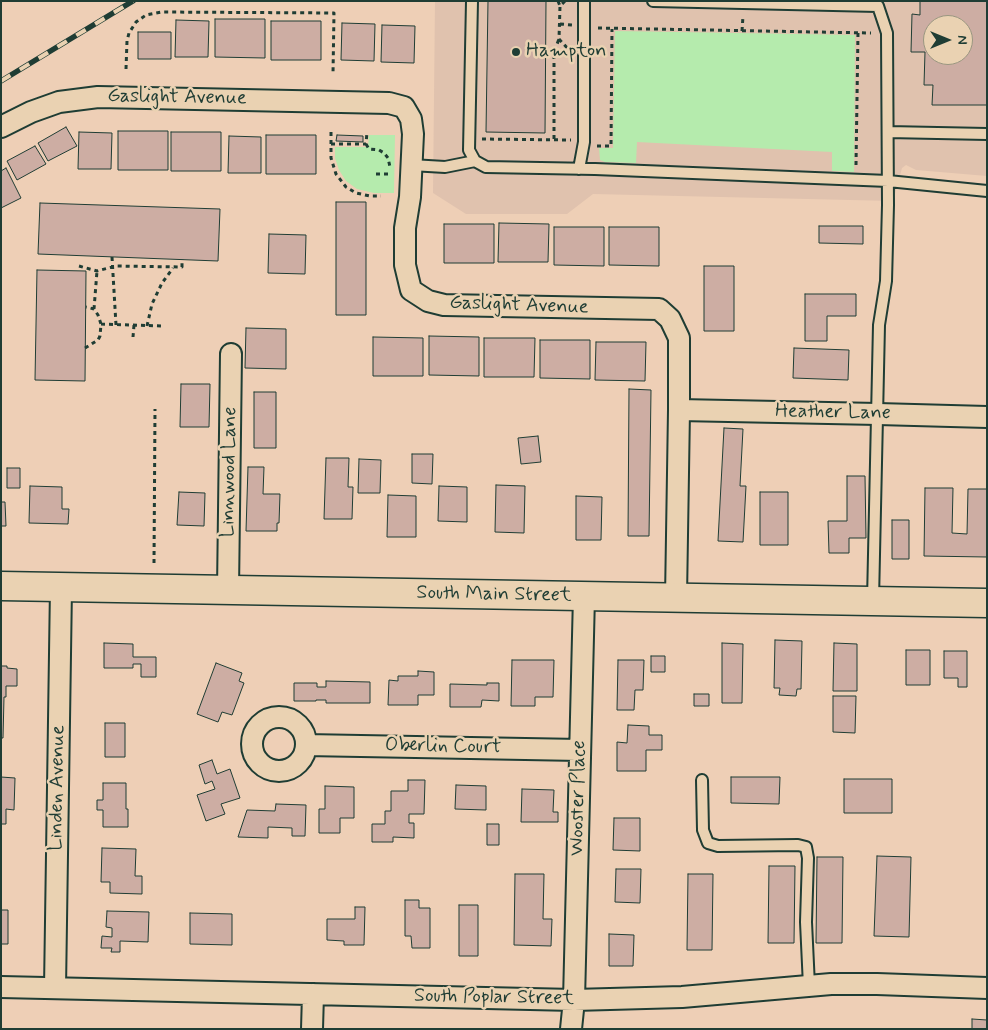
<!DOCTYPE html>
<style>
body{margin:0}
#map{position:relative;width:988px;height:1030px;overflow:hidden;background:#eecfb6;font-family:Mynerve,sans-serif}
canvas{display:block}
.frame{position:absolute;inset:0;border:2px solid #1f3d34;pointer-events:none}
.north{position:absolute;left:923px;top:15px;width:50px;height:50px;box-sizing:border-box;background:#ead2b2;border:1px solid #999680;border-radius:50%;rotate:90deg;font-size:14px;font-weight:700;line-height:20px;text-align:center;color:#1f3d34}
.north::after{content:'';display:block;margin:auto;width:18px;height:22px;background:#1f3d34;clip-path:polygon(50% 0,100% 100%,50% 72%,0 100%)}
</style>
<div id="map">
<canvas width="988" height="1030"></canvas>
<div class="frame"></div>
<div class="north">N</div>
</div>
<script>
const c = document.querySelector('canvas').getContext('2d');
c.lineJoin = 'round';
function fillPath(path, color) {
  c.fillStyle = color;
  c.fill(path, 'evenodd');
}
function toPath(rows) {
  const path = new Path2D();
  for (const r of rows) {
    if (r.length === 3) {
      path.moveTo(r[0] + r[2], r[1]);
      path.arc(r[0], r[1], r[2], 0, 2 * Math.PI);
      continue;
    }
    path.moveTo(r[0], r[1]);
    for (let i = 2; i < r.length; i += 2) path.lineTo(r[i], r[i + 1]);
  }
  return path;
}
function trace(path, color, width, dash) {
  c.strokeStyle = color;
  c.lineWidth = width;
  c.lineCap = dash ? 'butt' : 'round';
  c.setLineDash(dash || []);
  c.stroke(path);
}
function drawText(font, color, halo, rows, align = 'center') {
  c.font = font + ' Mynerve,sans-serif';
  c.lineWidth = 5;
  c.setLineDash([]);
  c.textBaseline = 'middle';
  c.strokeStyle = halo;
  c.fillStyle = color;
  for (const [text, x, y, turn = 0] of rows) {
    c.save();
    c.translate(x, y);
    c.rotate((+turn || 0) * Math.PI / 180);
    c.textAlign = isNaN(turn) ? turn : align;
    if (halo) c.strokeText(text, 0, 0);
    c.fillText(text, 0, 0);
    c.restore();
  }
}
fillPath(toPath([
 [435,1,987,1,987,176,916,170,906,165,902,168,893,201,593,194,567,214,466,214,433,193],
 [933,25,963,25,963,55,933,55]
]), '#e0c2ae');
fillPath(toPath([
 [615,31,855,35,854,172,832,171,832,152,637,142,636,163,605,162,600,160,599,148,613,148],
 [369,135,395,135,394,193,374,193,357,189,346,181,339,170,335,158,335,147,368,147]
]), '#b5ebad');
const building = toPath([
 [488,1,546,1,545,133,486,132,488,1],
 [920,1,987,1,987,105,932,105,933,85,924,85,925,52,911,52,912,14,920,15,920,1],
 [933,25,963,25,963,55,933,55,933,25],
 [215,19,265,19,265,58,215,57,215,19],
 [176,20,209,21,208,57,175,57,176,20],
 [271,21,321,21,321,60,271,60,271,21],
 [342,23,375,24,374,61,341,60,342,23],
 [382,25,415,26,414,63,381,62,382,25],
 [138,32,171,32,171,59,138,59,138,32],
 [66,127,77,146,48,161,38,143,66,127],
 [118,131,168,131,168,170,118,170,118,131],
 [79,132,112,133,111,169,78,169,79,132],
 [171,132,221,132,221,171,171,171,171,132],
 [266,135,316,135,316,174,266,174,266,135],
 [337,135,363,136,363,142,336,141,337,135],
 [229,136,261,137,261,173,228,173,229,136],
 [35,146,46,164,17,180,7,161,35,146],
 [6,168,21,198,1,208,1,171,6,168],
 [336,202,366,202,366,315,336,315,336,202],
 [40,203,220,209,218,261,38,254,40,203],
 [499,223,549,224,548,262,498,262,499,223],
 [444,224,494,224,494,263,444,263,444,224],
 [819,226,863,226,863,244,819,243,819,226],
 [554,227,604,227,604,266,554,265,554,227],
 [609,227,659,227,659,266,609,265,609,227],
 [269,234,306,235,305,274,268,273,269,234],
 [704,266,734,266,734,331,704,331,704,266],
 [37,270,86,271,85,381,35,380,37,270],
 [805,294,856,294,856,316,827,316,827,341,805,341,805,294],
 [246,328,286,329,286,369,245,368,246,328],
 [429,336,479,337,479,376,429,375,429,336],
 [373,337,423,338,423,376,373,376,373,337],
 [484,338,535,338,534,377,484,377,484,338],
 [540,340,590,340,590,379,540,378,540,340],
 [596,342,646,342,645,381,595,380,596,342],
 [794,348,849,350,848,380,793,378,794,348],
 [181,384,210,384,209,427,180,427,181,384],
 [629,389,651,390,649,536,628,536,629,389],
 [254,392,276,392,276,448,254,448,254,392],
 [724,428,743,429,740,486,746,486,743,542,718,541,724,428],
 [538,436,541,462,521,464,518,438,538,436],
 [412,454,433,454,432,484,412,483,412,454],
 [326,458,349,458,348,487,353,487,352,519,324,519,326,458],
 [359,459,381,460,380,493,358,493,359,459],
 [248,467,264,467,263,494,280,494,279,523,277,523,277,531,246,531,248,467],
 [7,468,20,468,20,488,7,488,7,468],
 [847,476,865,476,866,538,849,538,849,553,829,553,828,521,847,521,847,476],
 [496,485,525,486,524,533,495,532,496,485],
 [30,486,62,487,62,509,69,509,68,524,29,523,30,486],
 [439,486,467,487,467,522,438,521,439,486],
 [925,488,953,488,952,533,967,534,968,489,987,489,987,557,924,556,925,488],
 [179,492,205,493,204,526,177,525,179,492],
 [760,492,788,492,788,545,760,545,760,492],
 [388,495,416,496,416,537,387,537,388,495],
 [576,496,602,497,601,540,576,540,576,496],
 [1,502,5,502,6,526,1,526,1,502],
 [892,520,909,520,909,559,892,559,892,520],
 [775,640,802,641,801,689,797,689,796,696,779,695,780,688,774,688,775,640],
 [104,643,133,644,133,657,156,657,156,677,141,677,141,664,133,664,133,668,104,668,104,643],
 [722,643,743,644,742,703,722,703,722,643],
 [834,643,857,644,857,691,833,691,834,643],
 [906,650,930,650,930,685,906,685,906,650],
 [944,651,967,651,967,687,958,687,958,678,944,678,944,651],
 [651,656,665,656,665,672,651,672,651,656],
 [512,660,554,660,553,697,535,697,535,706,511,706,512,660],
 [618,660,644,660,643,690,635,690,634,710,617,710,618,660],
 [216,663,242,673,239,681,244,683,232,715,222,712,218,722,197,714,216,663],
 [1,666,7,666,7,668,17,669,17,686,6,686,6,697,4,697,3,738,1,738,1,666],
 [418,671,434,672,434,695,418,695,418,705,388,705,389,680,398,681,398,676,418,676,418,671],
 [326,681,370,682,370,703,326,703,326,700,316,700,316,701,294,701,294,683,317,683,317,687,326,687,326,681],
 [487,683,499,683,499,701,482,700,481,707,450,707,450,684,487,685,487,683],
 [694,694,709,694,709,706,694,706,694,694],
 [833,696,856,696,855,733,833,732,833,696],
 [105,723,125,723,125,757,105,757,105,723],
 [628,725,649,726,649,735,662,735,662,750,646,750,646,771,617,771,617,742,627,743,628,725],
 [212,760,217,774,230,769,240,798,221,804,225,814,206,821,197,795,215,789,212,781,205,784,199,765,212,760],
 [1,777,15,778,14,810,6,809,6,824,1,824,1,777],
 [731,777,780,777,779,804,731,803,731,777],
 [844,779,892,779,892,813,844,813,844,779],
 [408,780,425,780,424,814,409,814,409,823,414,823,414,838,393,837,393,842,372,842,372,824,385,824,385,811,391,811,391,791,408,791,408,780],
 [103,783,126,783,126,809,128,809,128,827,103,827,103,810,97,810,97,800,103,800,103,783],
 [456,785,486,786,486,810,455,809,456,785],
 [325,786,354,787,354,818,340,818,340,833,319,833,319,809,325,809,325,786],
 [522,789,554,790,553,812,558,812,558,822,521,822,522,789],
 [276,804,306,805,305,836,292,836,292,828,268,827,268,838,238,837,247,810,275,811,276,804],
 [614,818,640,818,640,851,613,850,614,818],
 [487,824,499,824,499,845,487,845,487,824],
 [102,848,136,849,135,876,142,876,142,894,110,893,110,882,101,882,102,848],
 [877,856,911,857,909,937,874,936,877,856],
 [817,857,843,857,842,943,816,943,817,857],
 [769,866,795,866,794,943,768,943,769,866],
 [616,869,641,869,640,903,615,902,616,869],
 [515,874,544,874,543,919,552,919,551,946,514,945,515,874],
 [688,874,713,874,712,950,687,950,688,874],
 [405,900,419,900,419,908,430,908,430,948,412,948,411,936,405,936,405,900],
 [459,905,478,905,478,956,459,956,459,905],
 [355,907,365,907,364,945,344,945,344,941,327,940,327,919,355,919,355,907],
 [1,910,8,910,8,944,1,944,1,910],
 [107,911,149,912,148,942,120,941,120,952,111,952,112,948,101,948,102,936,112,937,112,928,106,927,107,911],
 [190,913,232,914,232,945,190,944,190,913],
 [609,934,634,935,633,966,609,966,609,934],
 [972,1019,987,1020,987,1029,972,1029,972,1019]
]);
fillPath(building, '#cdada3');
trace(building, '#1f3d34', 1);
const lane = toPath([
 [472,1,469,150,475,161,486,167,595,169,888,181,987,191],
 [653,1,878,6,887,33,888,205,886,281,879,325,873,600],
 [888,132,987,134],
 [411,165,445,167,475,161],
 [579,169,584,142,584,1],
 [702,780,703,830,708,843,718,846,798,845,806,847,808,858,806,922,809,986]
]);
const street = toPath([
 [1,127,31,112,59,102,98,97,389,103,404,107,411,119,413,134,410,197,405,228,405,265,411,290,428,301,444,305,659,309,670,319,679,338,679,410,676,598],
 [679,410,878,414,987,417],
 [228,590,231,354],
 [279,744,27],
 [306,745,580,750],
 [1,987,574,1000,682,997,831,984,877,984,987,988],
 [55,988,61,587],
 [312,1029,313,994],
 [571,1029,574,1000,584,596]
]);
const secondary = toPath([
 [1,586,987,603]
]);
trace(lane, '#1f3d34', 14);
trace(street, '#1f3d34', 24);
trace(secondary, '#1f3d34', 31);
trace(toPath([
 [558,1,560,6],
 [565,1,560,6,559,39,569,50],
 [560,24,572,25],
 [598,28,871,33],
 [742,31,743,16],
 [126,69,127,41,129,33,136,22,146,15,161,12,334,13,333,74],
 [331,132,331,158,336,174,346,187,356,193,370,196,381,196],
 [482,139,571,140],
 [554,139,554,52,559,39],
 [331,144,366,144,367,132],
 [366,144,369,149,379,150,384,153,388,158,390,167],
 [597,146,611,146,612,29],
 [856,165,858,32],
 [376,174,390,174],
 [112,257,116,325],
 [79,266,97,271,116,266,182,267,182,259],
 [94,309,97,271],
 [101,324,162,326],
 [147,326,152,304,162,283,173,268],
 [133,337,134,325],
 [85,348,98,340,100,336,101,324,98,315,94,309,86,307],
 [154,563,155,409]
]), '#1f3d34', 3, [4, 4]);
trace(lane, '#ead2b2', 10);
trace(street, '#ead2b2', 20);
trace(secondary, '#ead2b2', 28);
const rail = toPath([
 [1,81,133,1]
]);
trace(rail, '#1f3d34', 5.5);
trace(rail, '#ead2b2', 4, [11]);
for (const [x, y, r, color] of [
 [516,52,5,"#1f3d34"]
]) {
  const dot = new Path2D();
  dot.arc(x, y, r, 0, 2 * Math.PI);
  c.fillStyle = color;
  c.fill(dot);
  trace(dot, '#ead2b2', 2);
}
drawText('20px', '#1f3d34', '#ead2b2', [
 ["Hampton",526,52]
], 'left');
drawText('20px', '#1f3d34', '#ead2b2', [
 ["Gaslight Avenue",177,98,1],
 ["Gaslight Avenue",519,306,2],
 ["Heather Lane",833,413,1],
 ["Linnwood Lane",230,472,-89],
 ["South Main Street",494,595,1],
 ["Oberlin Court",443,747,1],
 ["Linden Avenue",58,788,-89],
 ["Wooster Place",579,798,-89],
 ["South Poplar Street",494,998,1]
]);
</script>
